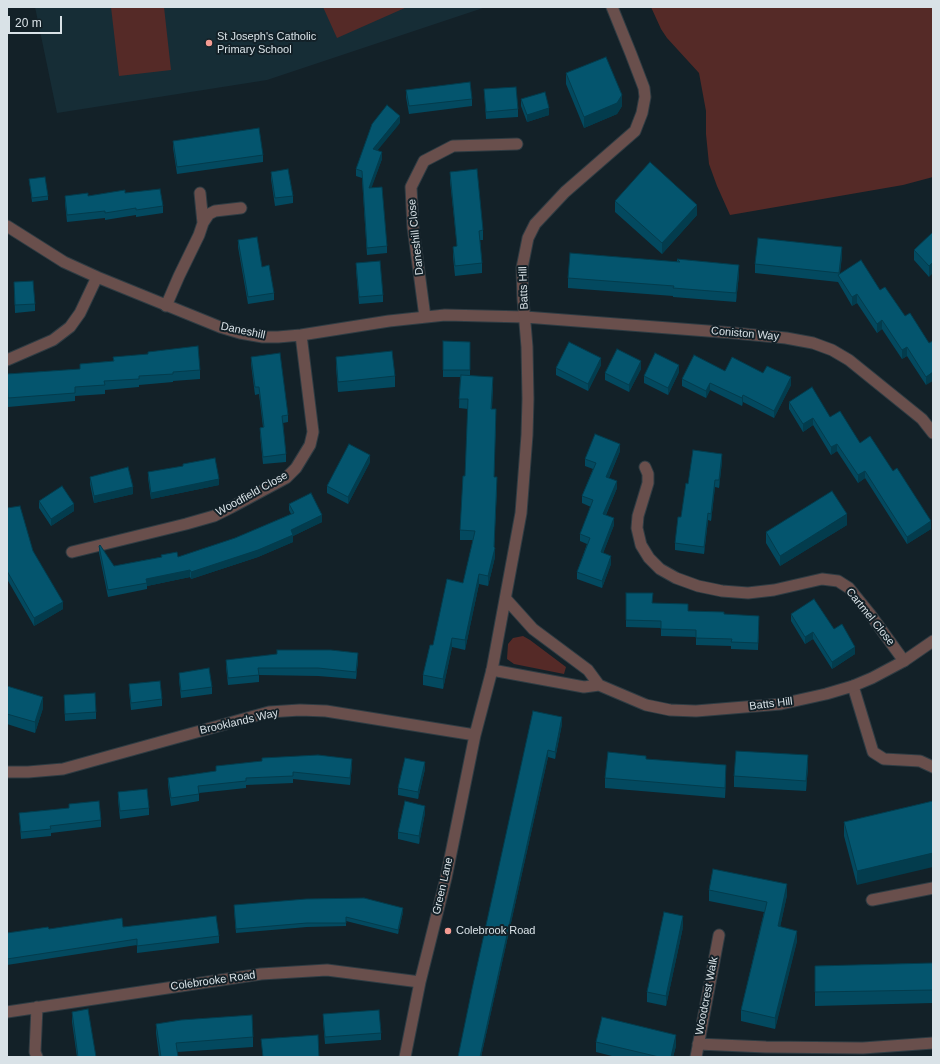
<!DOCTYPE html>
<style>
body{margin:0}
#map{position:relative;width:940px;height:1064px;overflow:hidden;background:#132128;font-family:Arial,sans-serif}
canvas{display:block}
.frame{position:absolute;inset:0;border:8px solid #d9e2e7;pointer-events:none}
.scale{position:absolute;left:8px;top:16px;width:54px;height:18px;box-sizing:border-box;border:2px solid #d9e2e7;border-top:0;padding-left:5px;font-size:12px;line-height:14px;white-space:nowrap;color:#d9e2e7;-webkit-text-stroke:3px #132128;paint-order:stroke}
</style>
<div id="map">
<canvas width="940" height="1064"></canvas>
<div class="frame"></div>
<div class="scale">20 m</div>
</div>
<script>
const c = document.querySelector('canvas').getContext('2d');
c.lineJoin = 'round';
function fillPath(path, color) {
  c.fillStyle = color;
  c.fill(path, 'evenodd');
}
function toPath(rows) {
  const path = new Path2D();
  for (const r of rows) {
    path.moveTo(r[0], r[1]);
    for (let i = 2; i < r.length; i += 2) path.lineTo(r[i], r[i + 1]);
  }
  return path;
}
function trace(path, color, width, dash) {
  c.strokeStyle = color;
  c.lineWidth = width;
  c.lineCap = dash ? 'butt' : 'round';
  c.setLineDash(dash || []);
  c.stroke(path);
}
function drawText(font, color, halo, rows, align = 'center') {
  c.font = font + ' Arial,sans-serif';
  c.lineWidth = 4;
  c.setLineDash([]);
  c.textBaseline = 'middle';
  c.strokeStyle = halo;
  c.fillStyle = color;
  for (const [text, x, y, turn = 0] of rows) {
    c.save();
    c.translate(x, y);
    c.rotate((+turn || 0) * Math.PI / 180);
    c.textAlign = isNaN(turn) ? turn : align;
    if (halo) c.strokeText(text, 0, 0);
    c.fillText(text, 0, 0);
    c.restore();
  }
}
fillPath(toPath([
 [35,7,486,7,267,80,57,113]
]), '#162d36');
fillPath(toPath([
 [111,7,164,7,171,70,119,76],
 [323,7,407,7,337,38],
 [651,7,933,7,933,177,903,185,730,215,717,186,709,164,706,134,706,111,699,73,667,38,661,29],
 [523,636,530,640,566,667,564,674,514,664,507,659,508,644,513,638]
]), '#552a27');
const minor = toPath([
 [203,223,209,214,215,211,241,208],
 [7,226,64,262,97,277,220,327,240,333,263,337,278,337,301,335,389,321,445,315,525,317],
 [166,306,179,276,199,235,203,223,200,193],
 [425,317,413,227,411,187,424,161,453,146,517,144],
 [7,360,53,340,70,327,80,313,97,277],
 [645,467,648,474,648,483,638,516,637,528,641,545,649,558,660,569,676,578,698,586,722,591,748,593,774,590,822,579,838,581,849,588,870,614,904,661],
 [72,552,186,524,214,516,232,507,286,478,296,468,310,445,313,432,301,335],
 [853,686,873,752,884,759,920,761,933,767],
 [7,772,28,772,63,769,240,720,269,712,300,710,326,711,475,735],
 [872,900,933,888],
 [7,1012,261,974,327,970,420,982],
 [698,1044,766,1047,863,1048,933,1043],
 [37,1057,35,1052,37,1007],
 [405,1057,420,982,446,878,475,735,492,670],
 [696,1057,719,935]
]);
const tertiary = toPath([
 [525,317,734,333,786,338,813,343,832,350,849,360,922,419,933,433],
 [506,599,533,629,588,670,599,685,646,705,670,710,696,711,781,704,826,694,853,686,872,678,904,661,933,641],
 [599,685,584,687,492,670,521,513,527,435,528,399,527,347,523,299,522,268,528,238,535,224,565,192,635,131,642,113,645,97,644,88,631,54,612,7]
]);
trace(minor, '#2f3c43', 13);
trace(tertiary, '#2f3c43', 13);
trace(minor, '#694f4c', 11);
trace(tertiary, '#694f4c', 11);
fillPath(toPath([
 [566,73,622,106,617,114,584,128,566,84],
 [484,89,518,109,518,117,486,119],
 [406,90,472,99,472,106,409,114,406,97],
 [521,99,549,115,527,122,521,106],
 [400,123,377,150,382,159,371,188,387,246,387,253,367,255,362,178,356,176,356,169],
 [173,141,263,155,263,162,177,174,173,148],
 [271,172,293,196,293,203,275,206,271,179],
 [450,172,483,230,483,240,480,240,482,263,482,273,455,276,453,257,453,247,457,246,450,181],
 [29,179,48,196,48,200,32,202],
 [125,193,163,206,163,213,136,217,136,215,105,220,105,218,67,222,65,203,65,196,88,196],
 [615,201,697,215,662,254,615,212],
 [933,232,929,277,914,260,914,250],
 [238,240,262,267,274,293,274,300,248,304,238,247],
 [842,256,840,273,880,290,905,316,929,343,926,385,907,356,902,359,882,329,877,333,857,303,852,306,838,282,755,273,755,264],
 [677,259,739,274,736,302,673,297,673,296,568,288,568,278,677,262],
 [356,263,383,295,383,302,359,304,356,270],
 [14,282,35,304,35,311,15,313],
 [443,341,470,342,470,376,493,386,492,409,496,419,494,477,497,487,494,548,495,557,488,586,479,584,465,650,452,647,443,689,423,685,423,675,433,645,463,583,473,540,460,540,460,530,465,476,468,409,459,408,460,377,443,377],
 [113,357,200,370,200,379,173,381,173,382,139,385,139,387,105,390,105,394,75,396,75,401,8,407,7,388,7,374,80,369,80,364,113,361],
 [251,357,288,415,288,422,283,423,286,454,286,462,263,464,260,435,260,428,263,427,259,394,255,395,251,364],
 [336,357,395,376,395,387,338,392,336,367],
 [601,365,588,391,556,375,556,368],
 [641,369,629,392,605,380,605,373],
 [725,371,763,373,791,385,774,418,743,402,742,406,710,390,706,398,682,386,682,379],
 [679,372,668,395,644,383,644,376],
 [789,402,830,417,860,443,931,529,907,544,865,478,858,483,837,451,831,455,813,425,803,432,789,409],
 [620,451,609,478,617,488,606,515,614,525,603,553,611,564,602,588,577,579,577,572,587,544,580,541,580,534,591,507,582,503,582,496,593,469,585,466,585,459],
 [722,461,719,488,715,487,711,521,708,520,704,554,675,550,675,543,688,484],
 [370,462,348,504,327,493,327,486],
 [148,472,219,485,151,499,148,478],
 [90,477,133,494,94,503,90,484],
 [39,501,74,511,51,526,39,508],
 [289,504,322,522,293,536,293,542,258,557,191,579,190,577,147,586,147,589,108,597,99,553,99,546,114,566,161,557,161,555,178,557,235,538,291,514,289,510],
 [7,508,33,551,63,609,34,626,7,579],
 [847,525,780,566,766,543,766,532],
 [626,593,653,603,688,611,724,614,759,623,758,650,731,649,731,646,696,645,696,637,661,636,661,628,626,627],
 [791,614,834,629,855,654,832,669,813,639,805,644,791,621],
 [226,660,358,660,356,679,318,676,259,675,259,682,228,685,226,667],
 [179,673,212,687,212,694,181,698,179,680],
 [129,684,162,699,162,706,131,710,129,691],
 [7,686,43,708,35,733,7,724],
 [64,695,96,712,96,719,65,721],
 [533,711,562,724,555,759,548,757,481,1057,458,1057],
 [216,766,352,766,350,785,293,779,293,783,246,785,246,788,199,793,199,801,171,806,168,785,168,778,216,771],
 [808,766,806,791,734,787,734,776],
 [425,769,418,799,398,795,398,788],
 [726,775,725,798,605,788,605,778],
 [118,792,149,808,149,815,120,819,118,800],
 [933,801,857,885,844,836,844,822],
 [69,804,101,820,101,827,51,833,51,836,21,839,19,813,69,808],
 [425,813,419,844,398,839,398,832],
 [709,890,787,895,780,927,797,941,775,1029,741,1021,741,1010,764,912,709,901],
 [234,909,403,912,398,934,346,921,346,926,307,927,236,933],
 [123,927,219,936,219,943,137,953,137,945,7,965,7,933,49,929],
 [683,927,666,1006,647,1002,647,992],
 [933,963,933,1003,815,1006,815,966],
 [72,1012,96,1057,77,1057,72,1022],
 [323,1014,381,1033,381,1040,325,1044,323,1021],
 [156,1024,253,1037,253,1047,177,1052,178,1057,159,1057,156,1033],
 [596,1042,676,1046,673,1057,616,1057,596,1052]
]), '#03495f');
fillPath(toPath([
 [622,95,622,106,617,114,584,128,584,117],
 [549,108,549,115,527,122,527,115],
 [400,116,400,123,373,156,373,149],
 [382,152,382,159,369,195,369,188],
 [697,205,697,215,662,254,662,243],
 [842,247,842,256,839,277,839,273],
 [933,262,933,273,929,277,929,266],
 [739,265,739,274,736,302,736,293],
 [857,294,857,303,852,306,852,297],
 [882,320,882,329,877,333,877,324],
 [907,347,907,356,902,359,902,350],
 [601,358,601,365,588,391,588,384],
 [641,361,641,369,629,392,629,385],
 [679,365,679,372,668,395,668,388],
 [933,372,933,381,926,385,926,377],
 [791,377,791,385,774,418,774,411],
 [710,383,710,390,706,398,706,391],
 [743,395,743,402,742,406,742,398],
 [813,418,813,425,803,432,803,424],
 [620,444,620,451,606,484,606,477],
 [837,444,837,451,831,455,831,447],
 [722,454,722,461,719,488,719,480],
 [370,455,370,462,348,504,348,497],
 [865,471,865,478,858,483,858,475],
 [497,477,494,553,495,548,495,557,488,586,488,576,494,547],
 [219,479,219,485,151,499,151,493],
 [715,480,715,487,711,521,711,514],
 [617,481,617,488,603,521,603,514],
 [133,487,133,494,94,503,94,496],
 [74,504,74,511,51,526,51,519],
 [708,513,708,520,704,554,704,547],
 [847,514,847,525,780,566,780,556],
 [322,515,322,522,293,536,293,542,258,557,191,579,191,572,291,530],
 [614,518,614,525,601,559,601,552],
 [931,521,931,529,907,544,907,537],
 [611,556,611,564,602,588,602,581],
 [190,570,190,577,147,586,146,579],
 [479,574,479,584,465,650,465,640],
 [63,602,63,609,34,626,34,618],
 [813,632,813,639,805,644,805,637],
 [452,638,452,647,443,689,443,679],
 [855,647,855,654,832,669,832,662],
 [358,653,358,660,356,679,356,672],
 [43,697,43,708,35,733,35,722],
 [562,717,562,724,555,759,555,752],
 [548,750,548,757,481,1057,480,1057],
 [808,755,808,766,806,791,806,781],
 [352,759,352,766,350,785,350,778],
 [425,762,425,769,418,799,418,792],
 [726,765,726,775,725,798,725,788],
 [425,806,425,813,419,844,419,836],
 [933,853,933,867,857,885,857,871],
 [787,884,787,895,778,937,778,926],
 [403,908,403,912,398,934,398,930],
 [683,916,683,927,666,1006,666,996],
 [797,931,797,941,775,1029,775,1018],
 [676,1035,676,1046,673,1057,671,1057]
]), '#033c4d');
const building = toPath([
 [606,57,622,95,617,103,584,117,566,73,606,57],
 [470,82,472,99,409,106,406,90,470,82],
 [516,87,518,109,486,112,484,89,516,87],
 [545,92,549,108,527,115,521,99,545,92],
 [387,105,400,116,373,149,382,152,369,188,382,187,387,246,367,248,362,171,356,169,372,124,387,105],
 [259,128,263,155,177,167,173,141,259,128],
 [650,162,697,205,662,243,615,201,650,162],
 [288,169,293,196,275,198,271,172,288,169],
 [477,169,483,230,479,231,482,263,455,266,453,247,457,246,450,172,477,169],
 [45,177,48,196,32,198,29,179,45,177],
 [160,189,163,206,136,210,136,208,105,213,105,211,67,215,65,196,88,193,88,196,125,190,125,193,160,189],
 [933,232,933,262,929,266,914,250,933,232],
 [257,237,262,267,269,265,274,293,248,297,238,240,257,237],
 [758,238,842,247,839,273,755,264,758,238],
 [570,253,680,262,677,259,739,265,736,293,673,288,674,286,568,278,570,253],
 [861,260,880,290,885,287,905,316,910,313,929,343,933,341,933,372,926,377,907,347,902,350,882,320,877,324,857,294,852,297,838,275,861,260],
 [380,261,383,295,359,297,356,263,380,261],
 [33,281,35,304,15,305,14,282,33,281],
 [443,341,470,342,470,370,443,370,443,341],
 [569,342,601,358,588,384,556,368,569,342],
 [198,346,200,370,173,372,173,374,139,376,139,379,104,381,105,385,75,387,75,393,8,398,7,374,80,369,80,364,114,361,113,357,148,354,148,352,198,346],
 [617,349,641,361,629,385,605,373,617,349],
 [392,351,395,376,338,382,336,357,392,351],
 [280,353,288,415,282,416,286,454,263,457,260,428,264,427,259,387,255,387,251,357,280,353],
 [655,353,679,365,668,388,644,376,655,353],
 [694,355,725,371,732,357,763,373,767,366,791,377,774,411,743,395,742,398,710,383,706,391,682,379,694,355],
 [461,375,493,377,491,409,496,409,494,477,497,477,494,547,495,548,488,576,479,574,465,640,452,638,443,679,423,675,430,645,433,645,447,579,463,583,475,531,460,530,463,476,465,476,468,399,459,399,461,375],
 [812,387,830,417,840,411,860,443,870,436,893,471,897,468,931,521,907,537,865,471,858,475,837,444,831,447,813,418,803,424,789,402,812,387],
 [595,434,620,444,606,477,617,481,603,514,614,518,601,552,611,556,602,581,577,572,590,538,580,534,593,500,582,496,596,463,585,459,595,434],
 [349,444,370,455,348,497,327,486,349,444],
 [693,450,722,454,719,480,715,480,711,514,708,513,704,547,675,543,678,517,681,517,686,483,688,484,693,450],
 [215,458,219,479,151,493,148,472,183,466,183,464,215,458],
 [128,467,133,487,94,496,90,477,128,467],
 [62,486,74,504,51,519,39,501,62,486],
 [832,491,847,514,780,556,766,532,832,491],
 [311,493,322,515,291,530,293,535,258,550,191,572,190,570,146,579,147,583,108,590,99,546,100,545,114,566,162,557,161,555,177,552,178,557,235,538,294,513,289,504,311,493],
 [20,506,33,551,63,602,34,618,7,571,7,508,20,506],
 [626,593,653,593,652,603,688,604,688,611,724,612,724,614,759,616,758,643,731,642,732,639,696,638,696,630,661,629,661,621,626,620,626,593],
 [814,599,834,629,842,624,855,647,832,662,813,632,805,637,791,614,814,599],
 [277,650,331,650,358,653,356,672,318,668,258,668,259,675,228,678,226,660,277,654,277,650],
 [209,668,212,687,181,691,179,673,209,668],
 [160,681,162,699,131,703,129,684,160,681],
 [7,686,43,697,35,722,7,714,7,686],
 [95,693,96,712,65,714,64,695,95,693],
 [533,711,562,717,555,752,548,750,480,1057,458,1057,472,989,533,711],
 [736,751,808,755,806,781,734,776,736,751],
 [608,752,646,756,646,759,726,765,725,788,605,778,608,752],
 [318,755,352,759,350,778,293,772,293,776,246,778,246,781,198,786,199,794,171,798,168,778,216,771,216,766,262,761,262,758,318,755],
 [405,758,425,762,418,792,398,788,405,758],
 [147,789,149,808,120,811,118,792,147,789],
 [99,801,101,820,50,826,51,829,21,832,19,813,69,808,69,804,99,801],
 [405,801,425,806,419,836,398,832,405,801],
 [933,801,933,853,857,871,844,822,933,801],
 [713,869,787,884,778,926,797,931,775,1018,741,1010,767,902,709,890,713,869],
 [364,898,403,908,398,930,346,917,346,923,307,923,236,929,234,905,306,899,364,898],
 [664,912,683,916,666,996,647,992,664,912],
 [216,916,219,936,137,946,137,939,7,959,7,933,48,927,49,929,122,918,123,927,216,916],
 [933,963,933,990,815,992,815,966,933,963],
 [88,1009,96,1057,78,1057,72,1012,88,1009],
 [379,1010,381,1033,325,1037,323,1014,379,1010],
 [252,1015,253,1037,176,1043,178,1057,161,1057,156,1024,181,1020,252,1015],
 [602,1017,676,1035,671,1057,659,1057,596,1042,602,1017],
 [318,1035,319,1057,263,1057,261,1039,318,1035]
]);
fillPath(building, '#04556e');
trace(building, '#033c4d', 1);
for (const [x, y, r, color] of [
 [209,43,4,"#f59c93"],
 [448,931,4,"#f59c93"]
]) {
  const dot = new Path2D();
  dot.arc(x, y, r, 0, 2 * Math.PI);
  c.fillStyle = color;
  c.fill(dot);
  trace(dot, '#132128', 1.5);
}
drawText('11px', '#d9e2e7', '#132128', [
 ["St Joseph's Catholic",217,37],
 ["Primary School",217,50],
 ["Colebrook Road",456,931]
], 'left');
drawText('11px', '#d9e2e7', '#132128', [
 ["Daneshill Close",416,237,-96],
 ["Batts Hill",524,288,-92],
 ["Daneshill",243,331,12],
 ["Coniston Way",745,334,5],
 ["Woodfield Close",252,494,-29],
 ["Cartmel Close",870,617,51],
 ["Batts Hill",771,704,-7],
 ["Brooklands Way",239,722,-13],
 ["Green Lane",443,886,-77],
 ["Colebrooke Road",213,981,-8],
 ["Woodcrest Walk",707,996,-79]
]);
</script>
